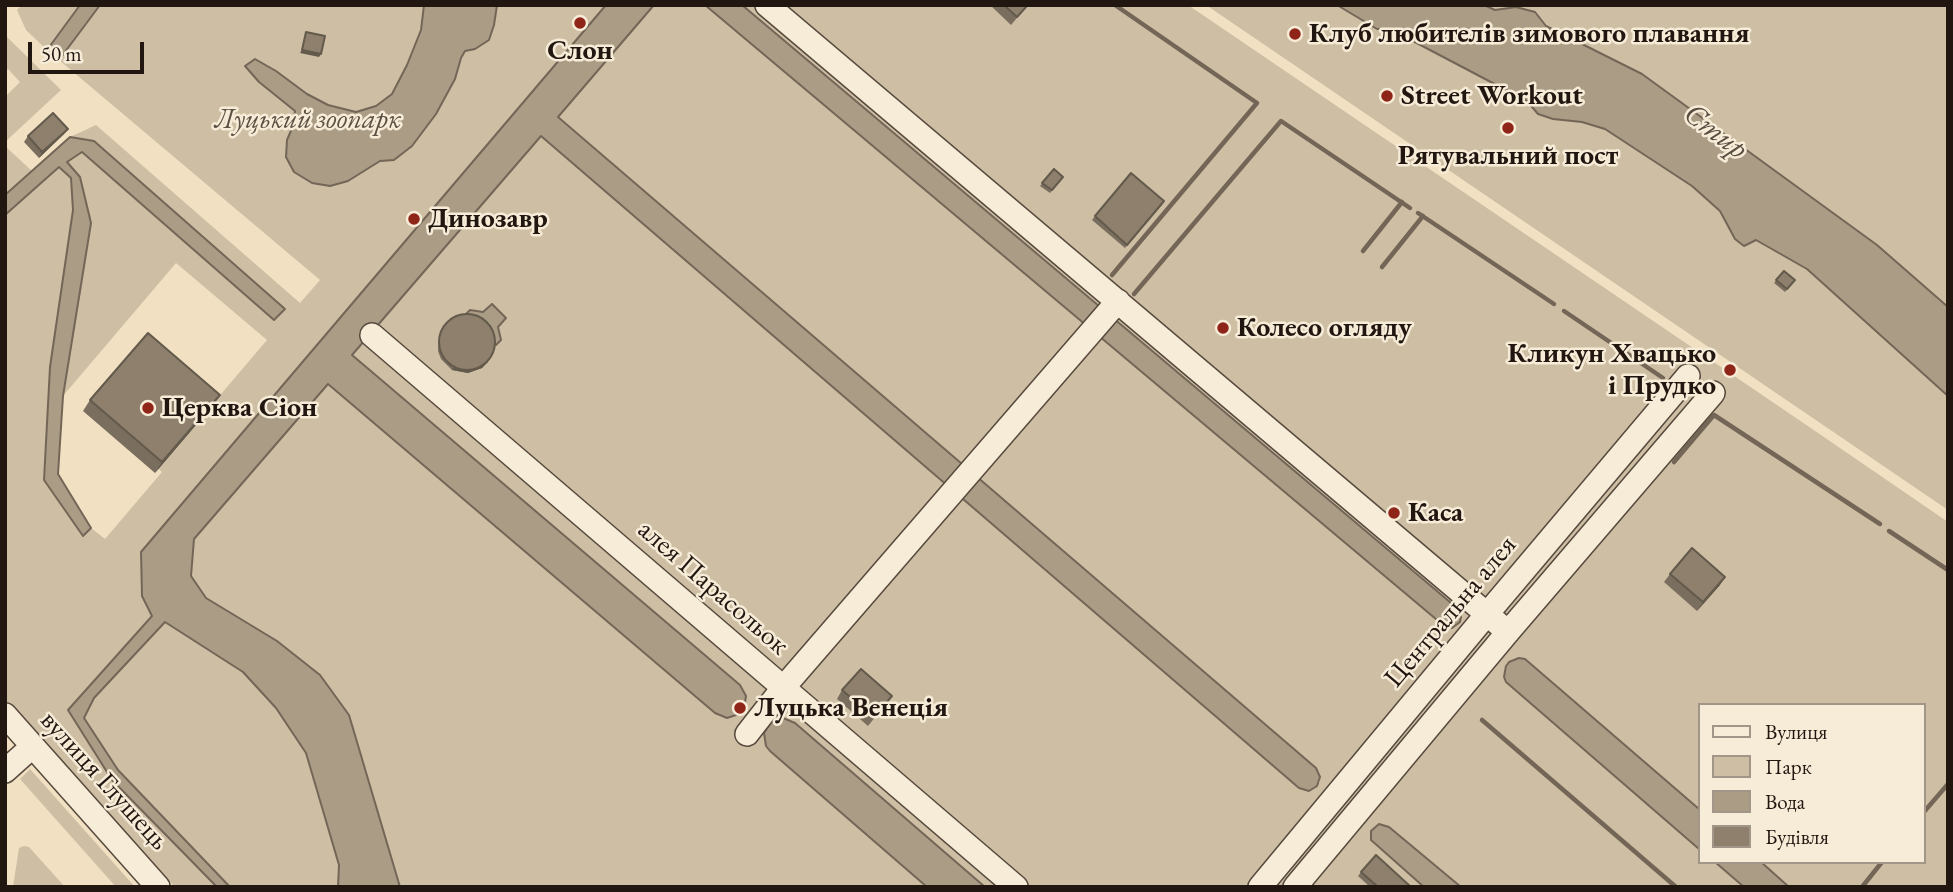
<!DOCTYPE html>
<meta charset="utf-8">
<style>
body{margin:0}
#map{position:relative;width:1953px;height:892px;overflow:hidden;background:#f1e1c2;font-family:"EB Garamond",serif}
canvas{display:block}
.frame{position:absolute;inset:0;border:7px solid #221611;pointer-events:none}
.legend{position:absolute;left:1698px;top:703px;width:228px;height:161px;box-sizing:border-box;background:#f6ecd7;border:2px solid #a19688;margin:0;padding:9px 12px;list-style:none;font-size:21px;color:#221611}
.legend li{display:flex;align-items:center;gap:14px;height:35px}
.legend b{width:35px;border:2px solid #a19688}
.scale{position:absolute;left:28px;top:42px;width:116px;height:32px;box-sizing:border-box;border:4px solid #221611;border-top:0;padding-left:9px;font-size:21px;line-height:24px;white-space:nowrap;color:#221611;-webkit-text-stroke:5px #f6ecd7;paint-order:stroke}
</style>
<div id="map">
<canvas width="1953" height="892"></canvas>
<div class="frame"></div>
<ul class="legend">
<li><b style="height:9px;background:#f6ecd7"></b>Вулиця</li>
<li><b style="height:19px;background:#cebea4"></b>Парк</li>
<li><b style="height:19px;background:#ab9c86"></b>Вода</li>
<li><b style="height:19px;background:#8e806d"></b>Будівля</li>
</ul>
<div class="scale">50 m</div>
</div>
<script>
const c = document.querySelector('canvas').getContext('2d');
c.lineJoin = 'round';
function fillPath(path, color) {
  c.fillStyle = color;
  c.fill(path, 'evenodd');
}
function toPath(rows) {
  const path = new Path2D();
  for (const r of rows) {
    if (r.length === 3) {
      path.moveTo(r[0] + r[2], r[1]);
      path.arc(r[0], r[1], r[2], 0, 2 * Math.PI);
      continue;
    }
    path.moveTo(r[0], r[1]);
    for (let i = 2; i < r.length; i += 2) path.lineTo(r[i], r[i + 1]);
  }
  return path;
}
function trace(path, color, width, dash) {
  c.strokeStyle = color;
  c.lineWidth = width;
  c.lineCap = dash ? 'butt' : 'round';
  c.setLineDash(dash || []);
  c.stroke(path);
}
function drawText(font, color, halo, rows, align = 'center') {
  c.font = font + ' "EB Garamond",serif';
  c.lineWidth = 5;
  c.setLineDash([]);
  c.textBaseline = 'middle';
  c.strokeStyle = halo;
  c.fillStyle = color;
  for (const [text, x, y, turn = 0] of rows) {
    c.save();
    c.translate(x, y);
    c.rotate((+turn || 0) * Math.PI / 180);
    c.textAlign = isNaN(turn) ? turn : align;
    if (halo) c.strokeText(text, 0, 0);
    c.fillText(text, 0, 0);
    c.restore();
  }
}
fillPath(toPath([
 [22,5,80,5,47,50,26,30,17,10],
 [100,5,606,5,141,552,142,596,152,615,68,710,112,780,217,887,175,887,5,702,5,215,59,166,71,178,73,210,50,367,44,480,83,536,91,528,105,539,162,472,158,468,267,340,176,263,63,396,91,223,66,162,82,152,274,320,94,142,70,137,96,125,300,303,320,280,59,60],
 [654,5,705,5,1443,625,1460,622,1461,617,1457,608,742,5,1188,5,1802,422,1948,522,1948,887,1461,887,1385,825,1371,840,1424,887,985,887,795,723,767,727,764,733,766,746,927,887,400,887,349,715,320,675,277,641,206,598,191,576,194,539,328,383,715,713,721,717,744,690,352,355,541,135,1299,788,1304,790,1320,782,1320,777,1316,768,558,116],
 [1519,658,1632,790,1506,682,1504,677,1506,666,1509,662],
 [1699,705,1923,705,1923,862,1699,862],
 [1206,5,1337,5,1377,29,1390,29,1527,101,1538,114,1553,119,1582,122,1605,129,1692,186,1720,211,1735,239,1756,240,1807,269,1948,396,1948,510],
 [1484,5,1948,5,1948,307,1877,245,1642,74,1546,26,1535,12,1516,7,1495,10],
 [5,35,61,90,5,142,5,97,20,82,8,69,5,73],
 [5,146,32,171,5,195],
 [165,622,243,672,276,708,306,753,339,865,338,887,230,887,118,770,83,718,94,698],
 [30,769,135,887,116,887,20,779],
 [24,846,29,847,65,887,13,887,19,848]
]), '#cebea4');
const water = toPath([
 [80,5,100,5,59,60,47,50,80,5],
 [424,5,497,5,494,25,489,40,475,49,465,51,461,58,455,79,436,114,412,146,394,160,380,161,348,181,330,186,312,183,294,172,286,157,287,140,293,126,295,111,259,82,245,66,255,59,276,71,307,94,328,105,356,112,376,106,392,94,407,65,421,30,424,5],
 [606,5,654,5,558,117,1316,768,1320,777,1317,786,1309,791,1299,788,541,136,352,355,740,685,746,696,744,709,739,714,727,718,715,713,328,384,194,539,191,576,206,598,277,641,320,675,349,715,400,887,338,887,339,865,306,753,276,708,243,672,165,622,94,698,84,718,118,770,230,887,217,887,112,780,68,710,152,616,142,596,141,552,606,5],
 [705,5,742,5,1457,608,1461,617,1460,622,1452,628,1443,625,705,5],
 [1337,5,1484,5,1495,10,1516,7,1535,12,1546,26,1642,74,1877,245,1948,307,1948,396,1807,269,1756,240,1744,246,1735,239,1720,211,1692,186,1605,129,1582,122,1553,119,1538,114,1527,101,1390,29,1377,29,1337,5],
 [70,137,94,141,285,309,274,320,82,152,67,162,80,177,91,223,63,396,58,474,91,528,83,536,44,480,50,367,73,210,71,178,59,167,5,215,5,195,70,137],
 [492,304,506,318,498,327,501,340,496,345,465,315,470,310,483,312,492,304],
 [1519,658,1525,659,1699,809,1699,849,1506,682,1504,677,1506,666,1509,662,1519,658],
 [783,718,795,723,985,887,927,887,770,751,766,746,764,733,771,722,783,718],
 [1379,824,1389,827,1461,887,1424,887,1371,840,1371,831,1379,824],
 [1715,862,1761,862,1789,887,1744,887,1715,862]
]);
fillPath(water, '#ab9c86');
trace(water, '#746657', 2);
trace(toPath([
 [1418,213,1554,304],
 [1363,251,1402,202],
 [1382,267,1423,216],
 [1112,275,1257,103,1115,5],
 [1134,294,1281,121,1410,208],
 [1564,311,1663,378],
 [1674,462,1714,415,1880,524],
 [1889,531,1948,570],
 [1482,720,1676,887],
 [1923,813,1948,784],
 [1862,887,1882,862]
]), '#746657', 4.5);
const minor = toPath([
 [767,5,1508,632],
 [372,335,1016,887],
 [5,715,158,887],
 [747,734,783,688,1118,301],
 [5,771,33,746],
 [1260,887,1487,614,1688,376],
 [1295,887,1508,632,1713,393]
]);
trace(minor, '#56493d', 26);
trace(minor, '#f6ecd7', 23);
fillPath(toPath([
 [990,5,1024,5,1026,7,1011,25],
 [68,129,64,134,39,158,24,142,28,136],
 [1054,169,1063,177,1050,193,1040,186],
 [1162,205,1125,248,1092,220,1095,216],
 [1784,271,1795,280,1785,292,1774,283],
 [445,326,488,362,482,368,468,373,452,370,441,359,438,351,439,335],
 [220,395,213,405,155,473,83,411,90,400],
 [1670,574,1720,585,1697,611,1664,582],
 [842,690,892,696,868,726,837,699],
 [1361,872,1411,887,1370,887,1358,876]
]), '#7a6e5e');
fillPath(toPath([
 [302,50,321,54,319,57,300,53],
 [68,129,64,134,39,158,42,152],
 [490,359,482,368,468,373,452,370,454,367],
 [220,395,213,405,155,473,162,462],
 [1725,577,1720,585,1697,611,1703,602]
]), '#635a4c');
const building = toPath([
 [1004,5,1024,5,1026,7,1017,17,1004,5],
 [306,32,325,36,321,54,302,50,306,32],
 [53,113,68,129,42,152,28,136,53,113],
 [1054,169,1063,177,1052,190,1042,183,1054,169],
 [1131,173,1164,201,1127,245,1095,216,1131,173],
 [1784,271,1795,280,1787,289,1776,280,1784,271],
 [467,342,28],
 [148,333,220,395,162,462,90,400,148,333],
 [1692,548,1725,577,1703,602,1670,574,1692,548],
 [861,669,892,696,874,717,842,690,861,669],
 [1376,855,1411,887,1376,887,1377,886,1361,872,1376,855]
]);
fillPath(building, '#8e806d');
trace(building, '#635a4c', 2);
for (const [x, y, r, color] of [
 [580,23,7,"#8f2418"],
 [1295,34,7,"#8f2418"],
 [1387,96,7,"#8f2418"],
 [1508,128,7,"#8f2418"],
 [414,219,7,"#8f2418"],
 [1223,328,7,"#8f2418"],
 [1730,370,7,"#8f2418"],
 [148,408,7,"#8f2418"],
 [1394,513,7,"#8f2418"],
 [740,708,7,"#8f2418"]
]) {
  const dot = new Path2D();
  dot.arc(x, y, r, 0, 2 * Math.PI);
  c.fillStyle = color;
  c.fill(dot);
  trace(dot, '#f6ecd7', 2.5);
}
drawText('bold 28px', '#221611', '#f6ecd7', [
 ["Клуб любителів зимового плавання",1309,34],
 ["Слон",580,51,"center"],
 ["Street Workout",1401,96],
 ["Рятувальний пост",1508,156,"center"],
 ["Динозавр",428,219],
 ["Колесо огляду",1237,328],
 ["Кликун Хвацько",1716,354,"right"],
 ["і Прудко",1716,386,"right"],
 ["Церква Сіон",162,408],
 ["Каса",1408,513],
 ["Луцька Венеція",754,708]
], 'left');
drawText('italic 28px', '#5e5144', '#f6ecd7', [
 ["Луцький зоопарк",308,120]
]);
drawText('28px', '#221611', '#f6ecd7', [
 ["алея Парасольок",713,588,41],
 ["Центральна алея",1451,612,-50],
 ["вулиця Глушець",104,781,48]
]);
drawText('italic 30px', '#594c40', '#f6ecd7', [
 ["Стир",1715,132,37]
]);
</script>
